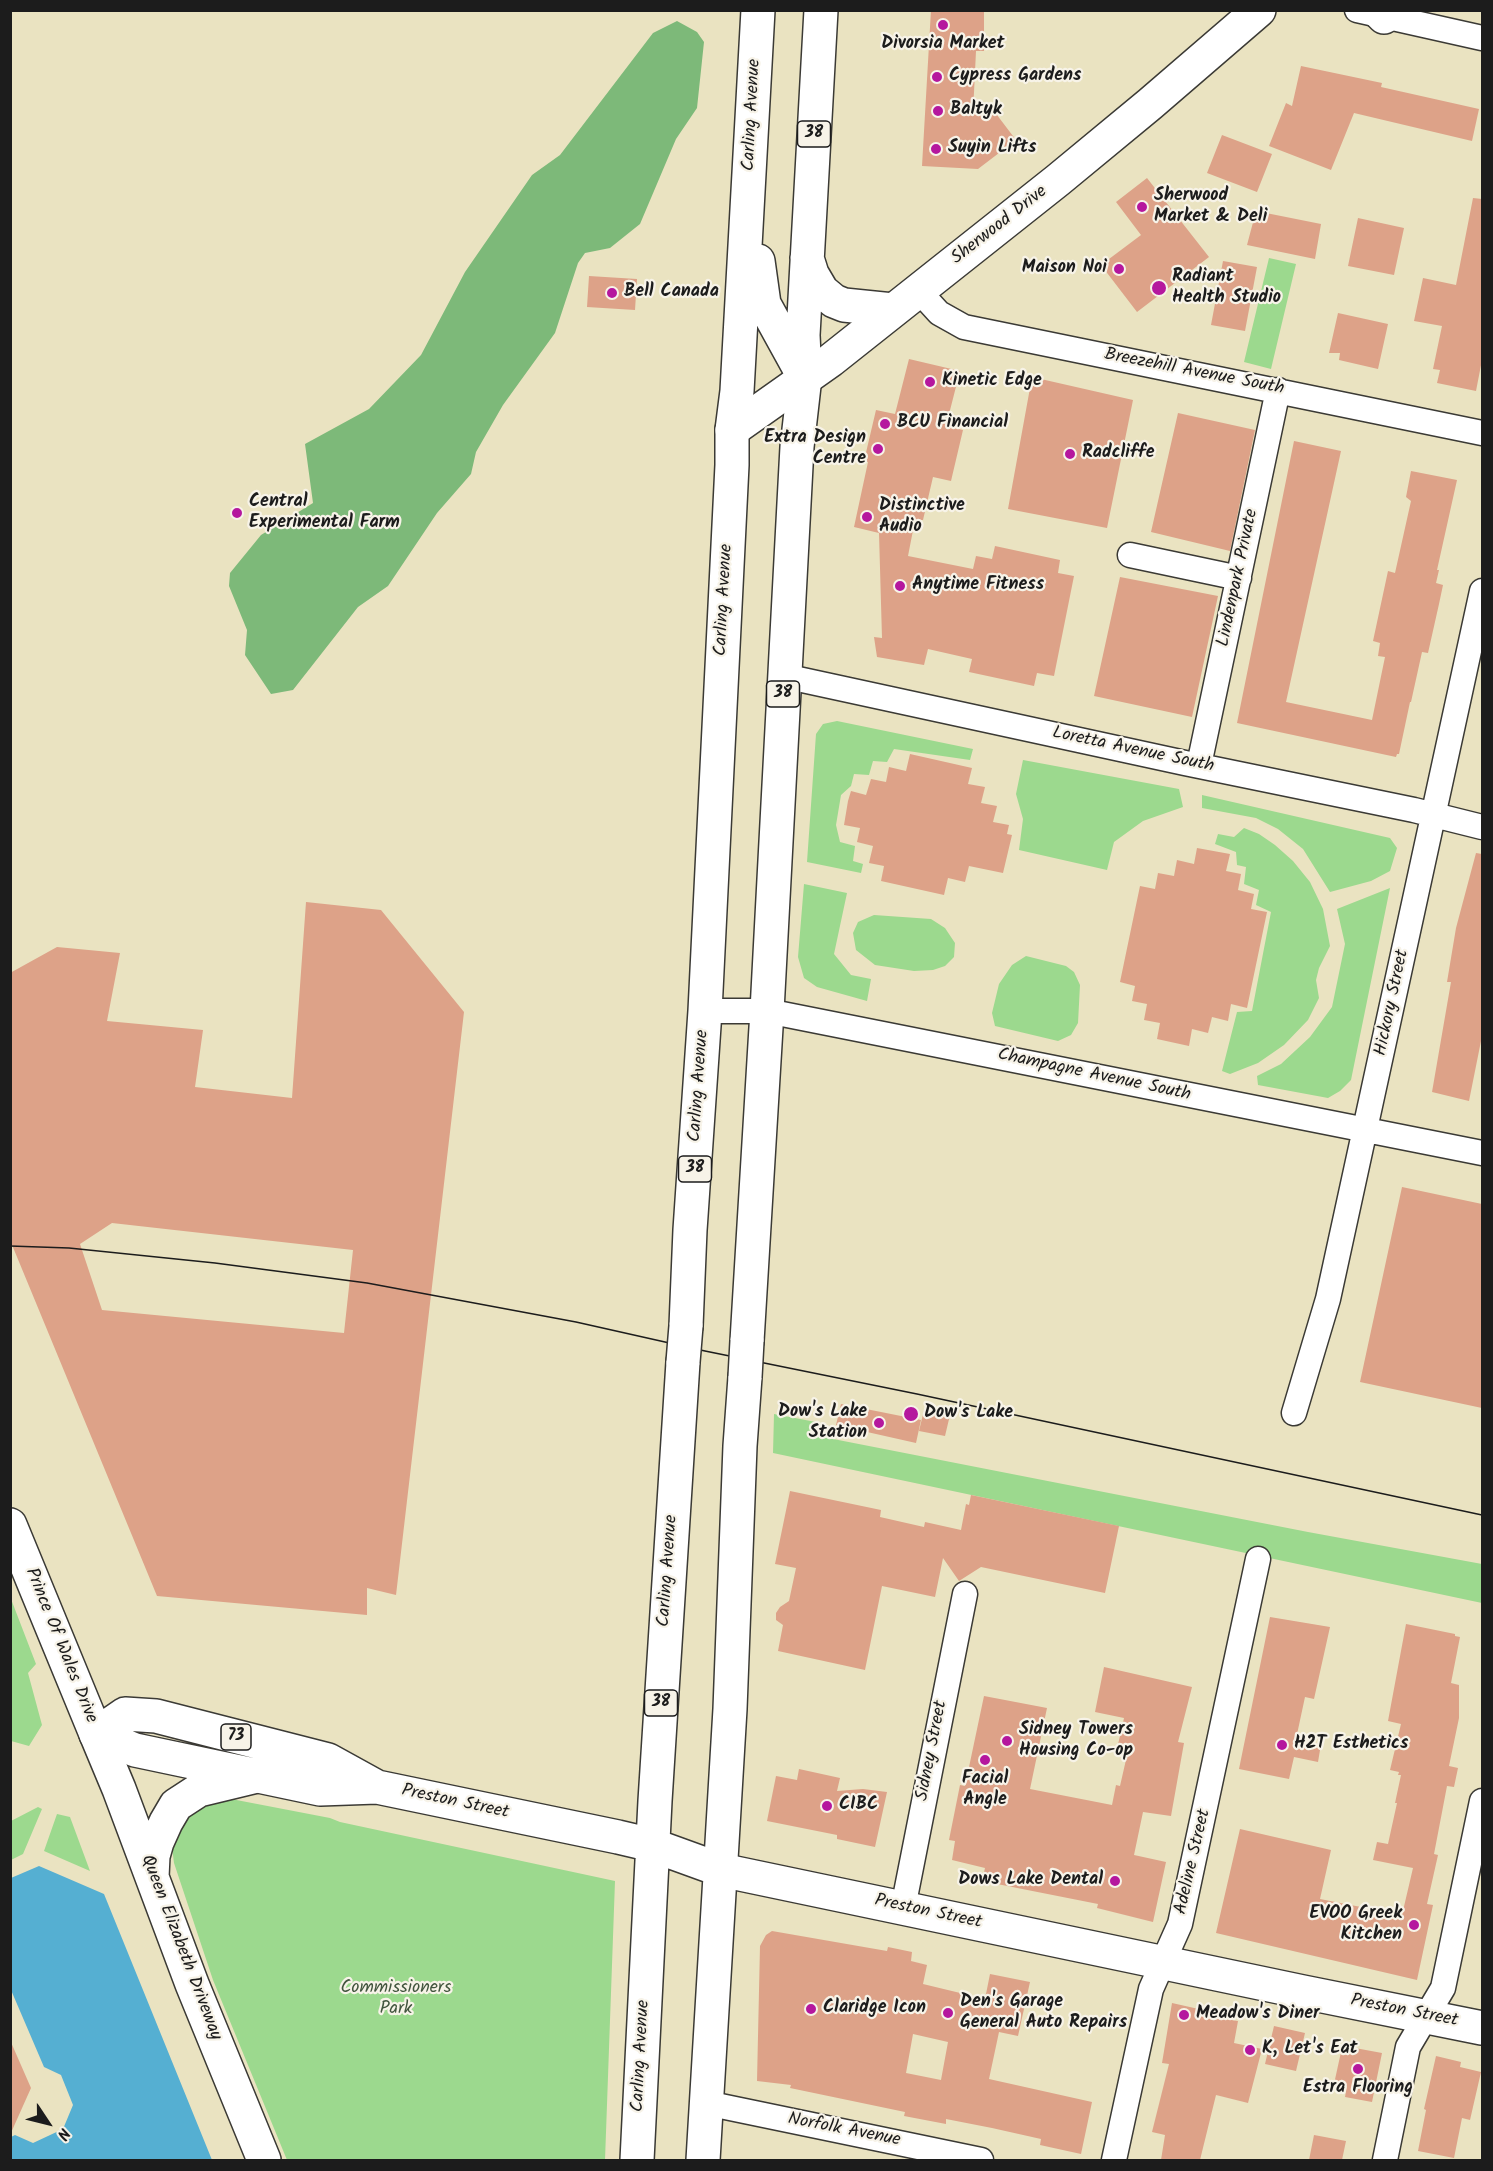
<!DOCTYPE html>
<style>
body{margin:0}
#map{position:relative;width:1493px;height:2171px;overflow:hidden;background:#eae3c1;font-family:Kalam,sans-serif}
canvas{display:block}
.frame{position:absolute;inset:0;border:12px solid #1c1c1c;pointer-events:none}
.north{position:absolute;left:18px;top:2093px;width:60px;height:60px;-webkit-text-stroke:4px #f7f3e8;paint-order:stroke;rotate:125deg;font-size:16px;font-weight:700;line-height:24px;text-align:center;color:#1c1c1c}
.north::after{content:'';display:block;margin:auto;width:21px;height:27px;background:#1c1c1c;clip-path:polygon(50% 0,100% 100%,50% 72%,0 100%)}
</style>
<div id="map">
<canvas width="1493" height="2171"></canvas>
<div class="frame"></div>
<div class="north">N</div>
</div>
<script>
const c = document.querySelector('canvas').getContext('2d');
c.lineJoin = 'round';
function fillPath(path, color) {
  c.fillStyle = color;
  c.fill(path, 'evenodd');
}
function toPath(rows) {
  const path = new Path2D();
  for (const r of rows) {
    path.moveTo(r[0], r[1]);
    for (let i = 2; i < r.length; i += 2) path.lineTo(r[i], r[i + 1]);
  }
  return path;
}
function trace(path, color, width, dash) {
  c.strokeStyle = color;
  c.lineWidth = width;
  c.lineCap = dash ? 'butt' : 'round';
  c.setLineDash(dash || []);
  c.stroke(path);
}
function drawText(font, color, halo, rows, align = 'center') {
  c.font = font + ' Kalam,sans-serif';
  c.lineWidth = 4.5;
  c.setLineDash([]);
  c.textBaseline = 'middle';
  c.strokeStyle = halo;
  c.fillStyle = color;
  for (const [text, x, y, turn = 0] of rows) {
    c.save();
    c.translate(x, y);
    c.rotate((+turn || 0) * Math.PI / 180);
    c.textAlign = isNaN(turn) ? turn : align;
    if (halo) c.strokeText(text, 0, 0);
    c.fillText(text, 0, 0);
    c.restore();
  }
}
fillPath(toPath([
 [1269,258,1296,264,1271,369,1244,362],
 [837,721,973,749,970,760,894,749,887,762,873,761,869,775,854,774,851,786,841,795,836,825,840,842,855,846,853,861,863,864,861,873,807,862,816,734,823,724],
 [1023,760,1179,789,1183,807,1143,821,1114,842,1107,870,1019,850,1023,819,1016,794],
 [1202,795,1390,838,1397,848,1390,871,1371,881,1330,892,1303,849,1278,829,1256,818,1202,808],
 [1244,828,1259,834,1275,845,1293,861,1310,882,1323,909,1330,946,1319,968,1316,980,1319,998,1308,1020,1284,1045,1258,1063,1230,1074,1222,1071,1237,1012,1252,1011,1271,912,1256,905,1259,890,1244,884,1246,867,1237,865,1236,852,1215,844,1218,834,1234,837],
 [804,884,847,893,834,954,851,975,871,979,867,1001,817,987,804,978,798,957],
 [1390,888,1351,1080,1340,1091,1328,1098,1258,1085,1257,1076,1281,1064,1310,1037,1332,1007,1345,944,1337,909],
 [874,915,931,919,945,928,955,943,954,957,945,966,933,970,914,971,875,965,856,950,853,933,858,922],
 [1026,956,1066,966,1074,972,1080,985,1078,1023,1071,1035,1058,1041,995,1026,992,1013,999,984,1012,965],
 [774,1414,821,1423,823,1437,1308,1532,1482,1564,1482,1603,773,1453],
 [11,1599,36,1664,28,1673,42,1725,29,1746,11,1741],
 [226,1798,330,1818,340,1822,615,1881,605,2160,287,2160,213,1980,174,1863,172,1847,185,1815,208,1800],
 [38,1807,42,1809,23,1854,11,1860,11,1821],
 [57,1814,70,1817,90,1871,44,1851]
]), '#9cd98e');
fillPath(toPath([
 [677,21,697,32,704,42,697,108,676,139,640,224,610,248,585,253,578,263,555,333,503,405,476,452,471,474,437,513,388,586,358,607,293,690,271,694,245,655,247,630,229,586,230,573,261,535,313,503,305,444,369,409,421,355,465,272,532,175,560,155,653,33]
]), '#7db979');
fillPath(toPath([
 [39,1866,104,1894,212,2160,11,2160,11,2137,15,2135,33,2143,63,2129,73,2105,61,2075,44,2067,11,1990,11,1878]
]), '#55afd2');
fillPath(toPath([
 [931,10,984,10,984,51,976,51,973,113,997,115,1016,140,978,169,922,166],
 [1301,66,1382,83,1381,87,1479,109,1472,141,1354,113,1331,170,1269,146,1286,103,1292,106],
 [1222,135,1272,154,1257,192,1207,173],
 [1147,178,1209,257,1137,312,1101,265,1141,235,1116,202],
 [1473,198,1482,199,1482,360,1476,391,1437,383,1440,370,1433,369,1442,326,1414,321,1423,278,1456,285],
 [1256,211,1321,224,1315,259,1247,245],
 [1358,218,1404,228,1394,275,1348,266],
 [1223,261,1257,267,1245,331,1211,325],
 [589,276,637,279,635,310,587,307],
 [1338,313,1388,324,1378,369,1339,360,1340,353,1329,353],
 [909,359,960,371,946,426,963,430,951,481,933,477,923,520,915,520,908,556,973,569,976,556,992,559,995,546,1060,560,1058,573,1074,576,1054,676,1037,673,1034,686,969,672,972,659,928,649,924,665,877,657,874,637,882,638,879,533,854,527,868,462,864,461,876,410,895,414],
 [1032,377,1133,400,1107,528,1008,509],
 [1178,413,1255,430,1230,551,1151,532],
 [1294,441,1341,451,1286,702,1372,720,1385,657,1378,656,1380,643,1373,641,1388,571,1395,573,1411,501,1406,497,1411,471,1457,480,1437,570,1439,570,1436,583,1443,585,1439,604,1428,653,1422,652,1411,702,1410,702,1399,754,1397,754,1396,757,1237,723],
 [1120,577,1218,596,1192,717,1094,696],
 [910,754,972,768,968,784,985,787,981,803,997,806,993,822,1009,825,1007,834,1012,835,1003,873,969,866,965,882,948,878,944,895,881,881,884,866,869,863,873,846,857,842,860,828,844,825,848,801,851,791,866,795,871,779,886,782,889,767,906,771],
 [1197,848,1230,854,1226,871,1241,874,1238,890,1254,894,1251,909,1267,912,1247,1008,1231,1004,1228,1021,1212,1017,1208,1033,1192,1029,1189,1046,1157,1039,1160,1023,1144,1020,1147,1004,1132,1001,1135,986,1120,982,1140,886,1155,889,1158,873,1174,876,1177,860,1194,864],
 [1476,853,1482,854,1482,1036,1469,1101,1432,1092,1451,982,1447,982,1456,928],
 [306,902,381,910,464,1012,396,1595,367,1588,367,1615,157,1596,10,1240,10,973,57,947,120,953,107,1021,203,1030,195,1087,292,1098],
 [112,1223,353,1250,344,1333,102,1310,80,1244],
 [1402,1187,1482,1204,1482,1408,1360,1382],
 [841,1404,921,1420,916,1443,836,1425],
 [924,1410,950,1415,945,1436,919,1431],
 [790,1491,881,1510,880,1517,924,1527,925,1522,961,1530,966,1504,969,1505,971,1495,1119,1526,1105,1593,981,1567,959,1581,943,1558,935,1597,882,1586,865,1670,778,1651,783,1625,776,1620,776,1613,780,1607,789,1601,796,1568,775,1564],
 [1270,1617,1330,1627,1314,1699,1305,1697,1296,1739,1321,1744,1318,1762,1294,1757,1289,1779,1239,1769],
 [1406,1624,1455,1634,1455,1636,1460,1637,1451,1683,1459,1685,1459,1718,1449,1766,1458,1768,1454,1787,1447,1786,1434,1854,1438,1855,1427,1904,1433,1905,1417,1980,1216,1933,1240,1829,1331,1850,1320,1899,1402,1915,1413,1868,1373,1860,1377,1842,1388,1844,1397,1803,1395,1803,1401,1775,1398,1775,1399,1772,1390,1770,1401,1724,1388,1721],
 [1104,1667,1192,1687,1178,1742,1184,1743,1171,1816,1143,1812,1134,1855,1166,1862,1153,1922,1097,1908,1098,1904,982,1881,985,1868,952,1860,955,1841,949,1840,960,1785,965,1786,984,1696,1047,1708,1030,1789,1112,1805,1116,1785,1120,1786,1128,1751,1117,1749,1124,1718,1095,1712],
 [799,1769,840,1778,837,1791,863,1789,887,1792,875,1847,837,1839,837,1835,767,1821,776,1776,797,1780],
 [772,1931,887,1951,888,1947,912,1952,911,1961,927,1965,923,1984,985,1999,990,1974,1030,1982,1018,2036,999,2032,989,2079,1092,2102,1081,2154,1040,2145,1041,2139,992,2128,946,2119,946,2124,904,2116,905,2112,790,2088,791,2085,757,2081,760,1946,766,1935],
 [913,2034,948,2042,941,2080,906,2073],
 [1172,2003,1212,2012,1211,2017,1238,2021,1234,2043,1262,2049,1248,2103,1216,2095,1200,2160,1161,2160,1165,2135,1152,2132,1169,2064,1162,2063],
 [1274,2026,1305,2033,1296,2071,1265,2064],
 [10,2040,31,2088,10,2135],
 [1355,2048,1382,2053,1372,2102,1345,2097,1347,2086,1334,2084,1341,2052,1354,2054],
 [1436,2056,1461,2062,1460,2067,1481,2072,1470,2120,1462,2118,1454,2158,1418,2151,1426,2110,1424,2109],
 [1314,2135,1346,2141,1342,2160,1309,2160]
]), '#dda288');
const street = toPath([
 [1357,10,1482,38],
 [918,290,939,313,964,327,1482,433],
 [1130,555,1239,578],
 [784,676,1185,763,1414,810,1482,827],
 [1199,765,1278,390],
 [705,1011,767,1011,1482,1153],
 [1294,1413,1328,1299,1482,591],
 [903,1908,965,1594],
 [706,2103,981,2160],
 [1114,2160,1151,1989,1180,1924,1258,1559],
 [1385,2160,1408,2047,1443,1988,1482,1801]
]);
const secondary = toPath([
 [1377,10,1384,17],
 [732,430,831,360,1058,180,1150,104,1259,10],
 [96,1734,119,1789,192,1984,264,2160],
 [721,1870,1303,1992,1482,2028],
 [152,1877,153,1856,157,1842,166,1822,176,1805,199,1790,257,1776]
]);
const primary = toPath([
 [807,258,812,274,822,291,834,301,844,305,893,310],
 [758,261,764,304,802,373],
 [686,1326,690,1230,705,1011,732,465,732,430,737,391,758,10],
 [747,1341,767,1011,797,447,805,377,803,335,821,10],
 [10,1525,96,1734],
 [96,1734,135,1750,320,1789,377,1787,618,1837,652,1845,721,1870],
 [96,1734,125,1714,156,1716,328,1760,377,1787],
 [637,2160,655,1801,683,1362],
 [703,2160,730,1709,740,1446,745,1377]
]);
trace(street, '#3b3a35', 27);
trace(secondary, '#3b3a35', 36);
trace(primary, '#3b3a35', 36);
trace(street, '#fff', 24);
trace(secondary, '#fff', 33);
trace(primary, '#fff', 33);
trace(toPath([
 [10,1246,69,1248,215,1263,367,1283,576,1322,705,1351,917,1394,1482,1515]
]), '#1c1c1c', 1.5);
const primaryBridge = toPath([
 [683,1362,686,1326],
 [745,1377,747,1341]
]);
trace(primaryBridge, '#3b3a35', 36, []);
trace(primaryBridge, '#fff', 33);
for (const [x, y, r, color] of [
 [943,25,6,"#b5179e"],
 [937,77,6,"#b5179e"],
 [938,111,6,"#b5179e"],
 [936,149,6,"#b5179e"],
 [1142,207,6,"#b5179e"],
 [1119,269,6,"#b5179e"],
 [1159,288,8,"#b5179e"],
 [612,293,6,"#b5179e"],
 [930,382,6,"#b5179e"],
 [885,424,6,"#b5179e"],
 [878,449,6,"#b5179e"],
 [1070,454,6,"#b5179e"],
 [237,513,6,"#b5179e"],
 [867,517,6,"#b5179e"],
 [900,586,6,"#b5179e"],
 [911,1414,8,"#b5179e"],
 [879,1423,6,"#b5179e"],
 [1007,1741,6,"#b5179e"],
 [1282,1745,6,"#b5179e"],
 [985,1760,6,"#b5179e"],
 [827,1806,6,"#b5179e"],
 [1115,1881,6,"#b5179e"],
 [1414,1925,6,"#b5179e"],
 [811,2009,6,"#b5179e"],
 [948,2013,6,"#b5179e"],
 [1184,2015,6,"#b5179e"],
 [1250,2050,6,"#b5179e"],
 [1358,2069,6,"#b5179e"]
]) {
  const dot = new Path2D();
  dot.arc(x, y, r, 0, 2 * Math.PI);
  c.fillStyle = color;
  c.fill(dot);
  trace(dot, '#f7f3e8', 2);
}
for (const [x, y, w] of [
 [814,134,33],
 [783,694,33],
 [695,1169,33],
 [661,1703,33],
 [236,1737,30]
]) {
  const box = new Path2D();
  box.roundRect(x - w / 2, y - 13, w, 26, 4.5);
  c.fillStyle = '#f7f3e8';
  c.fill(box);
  trace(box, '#1c1c1c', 1.5);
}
drawText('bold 16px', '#1c1c1c', null, [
 ["38",814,134],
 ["38",783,694],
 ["38",695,1169],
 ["38",661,1703],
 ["73",236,1737]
]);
drawText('bold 18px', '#1c1c1c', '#f7f3e8', [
 ["Divorsia Market",943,45,"center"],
 ["Cypress Gardens",949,77],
 ["Baltyk",950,111],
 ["Suyin Lifts",948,149],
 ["Sherwood",1154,197],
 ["Market & Deli",1154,218],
 ["Maison Noi",1107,269,"right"],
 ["Radiant",1172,278],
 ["Health Studio",1172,299],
 ["Bell Canada",624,293],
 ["Kinetic Edge",942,382],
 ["BCU Financial",897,424],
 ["Extra Design",866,439,"right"],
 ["Centre",866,460,"right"],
 ["Radcliffe",1082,454],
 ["Central",249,503],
 ["Experimental Farm",249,524],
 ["Distinctive",879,507],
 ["Audio",879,528],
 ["Anytime Fitness",912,586],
 ["Dow's Lake",867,1413,"right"],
 ["Station",867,1434,"right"],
 ["Dow's Lake",924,1414],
 ["Sidney Towers",1019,1731],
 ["Housing Co-op",1019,1752],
 ["H2T Esthetics",1294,1745],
 ["Facial",985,1780,"center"],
 ["Angle",985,1801,"center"],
 ["CIBC",839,1806],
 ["Dows Lake Dental",1103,1881,"right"],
 ["EVOO Greek",1402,1915,"right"],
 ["Kitchen",1402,1936,"right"],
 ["Den's Garage",960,2003],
 ["General Auto Repairs",960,2024],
 ["Claridge Icon",823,2009],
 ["Meadow's Diner",1196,2015],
 ["K, Let's Eat",1262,2050],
 ["Estra Flooring",1358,2089,"center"]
], 'left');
drawText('18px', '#1c1c1c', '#f7f3e8', [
 ["Carling Avenue",753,115,-87],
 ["Sherwood Drive",1000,226,-38],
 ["Breezehill Avenue South",1194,373,11],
 ["Lindenpark Private",1239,578,-78],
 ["Carling Avenue",725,600,-87],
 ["Loretta Avenue South",1133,751,12],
 ["Hickory Street",1393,1003,-78],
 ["Champagne Avenue South",1094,1076,12],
 ["Carling Avenue",700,1086,-86],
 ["Carling Avenue",669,1571,-86],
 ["Prince Of Wales Drive",60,1646,68],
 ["Sidney Street",933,1751,-79],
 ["Preston Street",455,1803,12],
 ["Adeline Street",1194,1862,-77],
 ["Preston Street",928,1913,12],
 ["Queen Elizabeth Driveway",180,1948,69],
 ["Preston Street",1404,2012,11],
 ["Carling Avenue",642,2056,-87],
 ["Norfolk Avenue",844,2131,11]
]);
drawText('18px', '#42553e', '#f7f3e8', [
 ["Commissioners",396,1989],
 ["Park",396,2010]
]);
</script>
